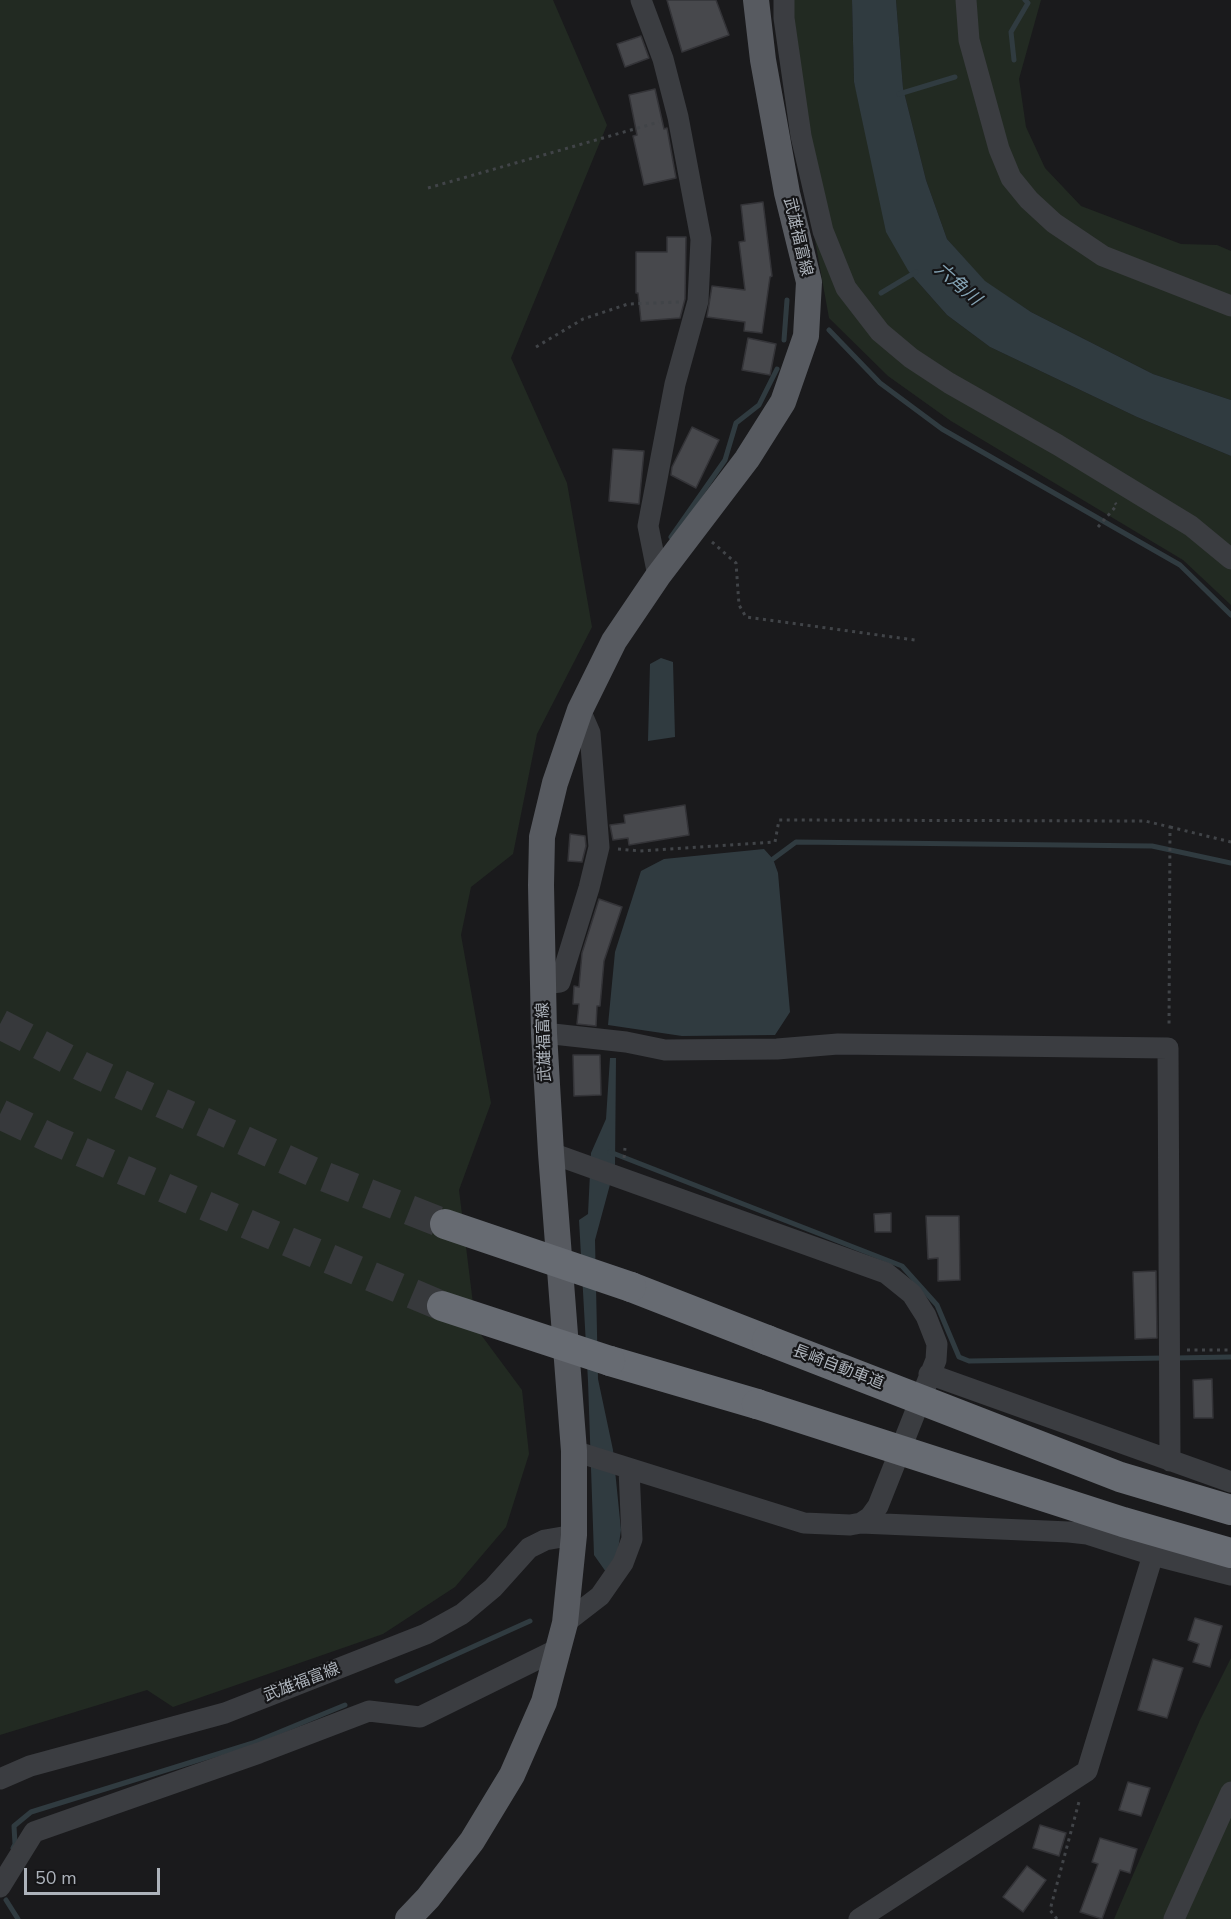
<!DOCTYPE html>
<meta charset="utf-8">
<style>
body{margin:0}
#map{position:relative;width:1231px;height:1919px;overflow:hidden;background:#1a1a1c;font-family:"Nunito Sans",sans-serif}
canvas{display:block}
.scale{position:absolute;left:24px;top:1868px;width:136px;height:27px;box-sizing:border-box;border:3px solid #adb3bb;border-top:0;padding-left:8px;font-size:18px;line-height:21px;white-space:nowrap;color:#adb3bb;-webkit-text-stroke:4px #151517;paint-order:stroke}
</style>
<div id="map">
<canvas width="1231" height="1919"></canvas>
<div class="scale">50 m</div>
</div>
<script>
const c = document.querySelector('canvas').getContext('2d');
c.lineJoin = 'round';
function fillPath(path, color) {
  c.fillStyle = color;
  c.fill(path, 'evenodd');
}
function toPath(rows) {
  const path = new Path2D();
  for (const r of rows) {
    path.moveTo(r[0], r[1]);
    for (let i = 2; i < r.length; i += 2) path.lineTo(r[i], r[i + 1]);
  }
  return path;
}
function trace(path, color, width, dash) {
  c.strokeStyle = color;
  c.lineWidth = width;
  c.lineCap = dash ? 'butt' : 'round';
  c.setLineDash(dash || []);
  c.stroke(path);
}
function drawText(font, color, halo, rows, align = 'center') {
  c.font = font + ' "Nunito Sans","Noto Sans JP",sans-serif';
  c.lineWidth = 4.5;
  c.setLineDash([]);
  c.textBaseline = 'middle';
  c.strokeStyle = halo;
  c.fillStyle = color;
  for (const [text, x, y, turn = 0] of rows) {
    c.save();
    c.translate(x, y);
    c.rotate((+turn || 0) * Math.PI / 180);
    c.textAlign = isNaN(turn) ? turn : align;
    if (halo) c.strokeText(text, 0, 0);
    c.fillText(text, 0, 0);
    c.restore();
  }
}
fillPath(toPath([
 [0,0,553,0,607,125,511,358,567,483,592,627,537,734,513,854,471,887,461,935,491,1103,459,1190,476,1328,522,1390,529,1454,506,1527,455,1587,383,1634,173,1707,147,1690,0,1735],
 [792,0,852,0,854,82,909,272,947,315,990,347,1137,417,1231,456,1231,605,1183,560,951,421,888,376,829,318,813,229],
 [896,0,1041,0,1019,79,1026,127,1045,168,1081,206,1181,244,1217,245,1231,251,1231,400,1153,374,1031,312,985,282,947,239,926,180,903,88],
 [1231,1658,1231,1919,1114,1919,1200,1720]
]), '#222a22');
fillPath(toPath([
 [852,0,896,0,903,88,926,180,947,239,985,281,1031,312,1153,374,1231,400,1231,456,1137,417,990,347,947,315,909,272,886,232,854,82],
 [661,658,673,662,675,737,648,741,650,664],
 [764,849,773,859,778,873,790,1012,775,1035,682,1036,608,1025,615,952,641,871,664,859],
 [610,1058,616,1058,615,1166,595,1240,598,1379,613,1450,621,1530,617,1557,606,1572,594,1555,588,1381,579,1220,588,1214,591,1153,606,1119]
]), '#303b40');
trace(toPath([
 [1014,60,1011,32,1028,3,1025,0],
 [899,94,955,77],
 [881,293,916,272],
 [829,330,880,383,942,429,1180,565,1231,615],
 [784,340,787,300],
 [671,537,725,460,736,423,759,405,777,369],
 [773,859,796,842,1152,846,1231,863],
 [610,1152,902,1266,937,1305,959,1357,969,1361,1165,1358],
 [1174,1358,1231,1357],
 [397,1681,530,1621],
 [13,1848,15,1844,14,1826,31,1812,253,1743,345,1705],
 [6,1900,18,1919]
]), '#303b40', 5);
const building = toPath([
 [667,0,716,0,729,35,682,52,667,0],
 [641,36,649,58,625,67,617,44,641,36],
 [655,89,664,129,667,128,676,178,644,185,633,136,637,135,629,95,655,89],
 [763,202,772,276,770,277,762,333,744,331,745,322,707,317,712,286,745,290,739,242,745,241,741,205,763,202],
 [667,237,686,237,685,299,680,318,641,321,638,293,636,293,636,252,667,252,667,237],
 [748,338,776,344,770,375,742,370,748,338],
 [692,427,719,440,696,488,671,475,672,467,692,427],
 [613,449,644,451,639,504,609,501,613,449],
 [685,805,689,835,629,845,628,838,613,840,610,825,625,823,624,815,685,805],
 [570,834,585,836,586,846,582,862,568,861,570,834],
 [599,899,622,907,604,961,600,1006,597,1006,596,1026,577,1024,579,1004,573,1004,574,986,579,987,582,953,599,899],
 [573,1055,600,1055,601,1095,574,1096,573,1055],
 [891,1213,891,1232,875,1232,874,1214,891,1213],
 [926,1216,959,1216,960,1280,938,1281,938,1258,928,1259,926,1216],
 [1156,1271,1157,1338,1135,1339,1133,1272,1156,1271],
 [1212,1379,1213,1418,1194,1418,1193,1380,1212,1379],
 [1195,1618,1222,1626,1210,1667,1193,1662,1199,1644,1188,1640,1195,1618],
 [1153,1659,1183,1668,1167,1718,1138,1710,1153,1659],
 [1128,1782,1150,1788,1141,1816,1119,1810,1128,1782],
 [1040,1825,1066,1833,1059,1856,1033,1848,1040,1825],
 [1100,1838,1137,1849,1130,1873,1120,1870,1102,1919,1080,1912,1098,1864,1092,1862,1100,1838],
 [1027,1866,1046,1880,1023,1912,1003,1897,1027,1866]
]);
fillPath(building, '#47484c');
trace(building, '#343438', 1.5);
trace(toPath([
 [0,1024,87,1069,313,1172,445,1224],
 [0,1114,54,1140,289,1242,442,1306]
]), '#37393c', 30, [30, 15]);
trace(toPath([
 [428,188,659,122],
 [536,347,583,319,628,304,679,302],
 [1098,527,1117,505,1115,503],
 [712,542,736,563,739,605,746,617,915,640],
 [1170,827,1231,842],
 [618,849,640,851,775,842,779,820,1145,821,1170,827,1169,1028],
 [624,1158,625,1148],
 [1187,1350,1231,1350],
 [1057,1919,1050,1910,1080,1798]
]), '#414448', 3, [3, 4.5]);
trace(toPath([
 [641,0,663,59,678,117,701,239,698,301,675,384,648,526,658,576],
 [784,0,784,18,801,136,823,231,846,288,880,332,911,358,949,383,1058,445,1191,526,1231,559],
 [966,0,969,40,999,149,1011,178,1029,200,1054,223,1103,256,1231,306],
 [543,984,560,982,589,888,599,847,590,733,580,710],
 [544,1033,626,1042,665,1050,777,1049,838,1044,1168,1048,1170,1461],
 [551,1153,886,1273,912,1294,926,1316,937,1344,936,1360,878,1506,870,1517,861,1523],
 [929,1374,1231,1482],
 [574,1451,804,1523,850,1525,861,1523,1069,1532,1087,1534,1153,1555,1087,1771,859,1919],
 [1153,1555,1231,1575],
 [565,1623,600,1596,623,1563,632,1539,629,1469],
 [0,1779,30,1766,225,1713,426,1634,462,1614,493,1588,529,1548,545,1540,574,1535],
 [0,1887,34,1832,259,1753,369,1711,420,1717,558,1649],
 [1174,1919,1231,1792]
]), '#3b3d41', 21);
trace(toPath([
 [408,1919,428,1898,472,1841,512,1775,544,1702,565,1623,574,1535,574,1451,551,1153,544,1033,541,885,542,837,555,783,580,710,614,641,658,576,747,459,783,402,806,336,809,282,787,193,763,60,756,0]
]), '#575a60', 26);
trace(toPath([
 [631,1287,767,1340],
 [610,1361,757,1404]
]), '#676b72', 30);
trace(toPath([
 [445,1224,631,1287],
 [442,1306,610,1361],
 [767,1340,1120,1477,1231,1510],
 [757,1404,1123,1522,1231,1553]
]), '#676b72', 30);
drawText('16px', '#adb3bb', '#151517', [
 ["武雄福富線",797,237,77],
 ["武雄福富線",545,1042,-92],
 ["長崎自動車道",838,1368,21],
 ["武雄福富線",302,1683,-21]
]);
drawText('italic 18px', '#85a4b5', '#151517', [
 ["六角川",957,285,41]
]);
</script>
